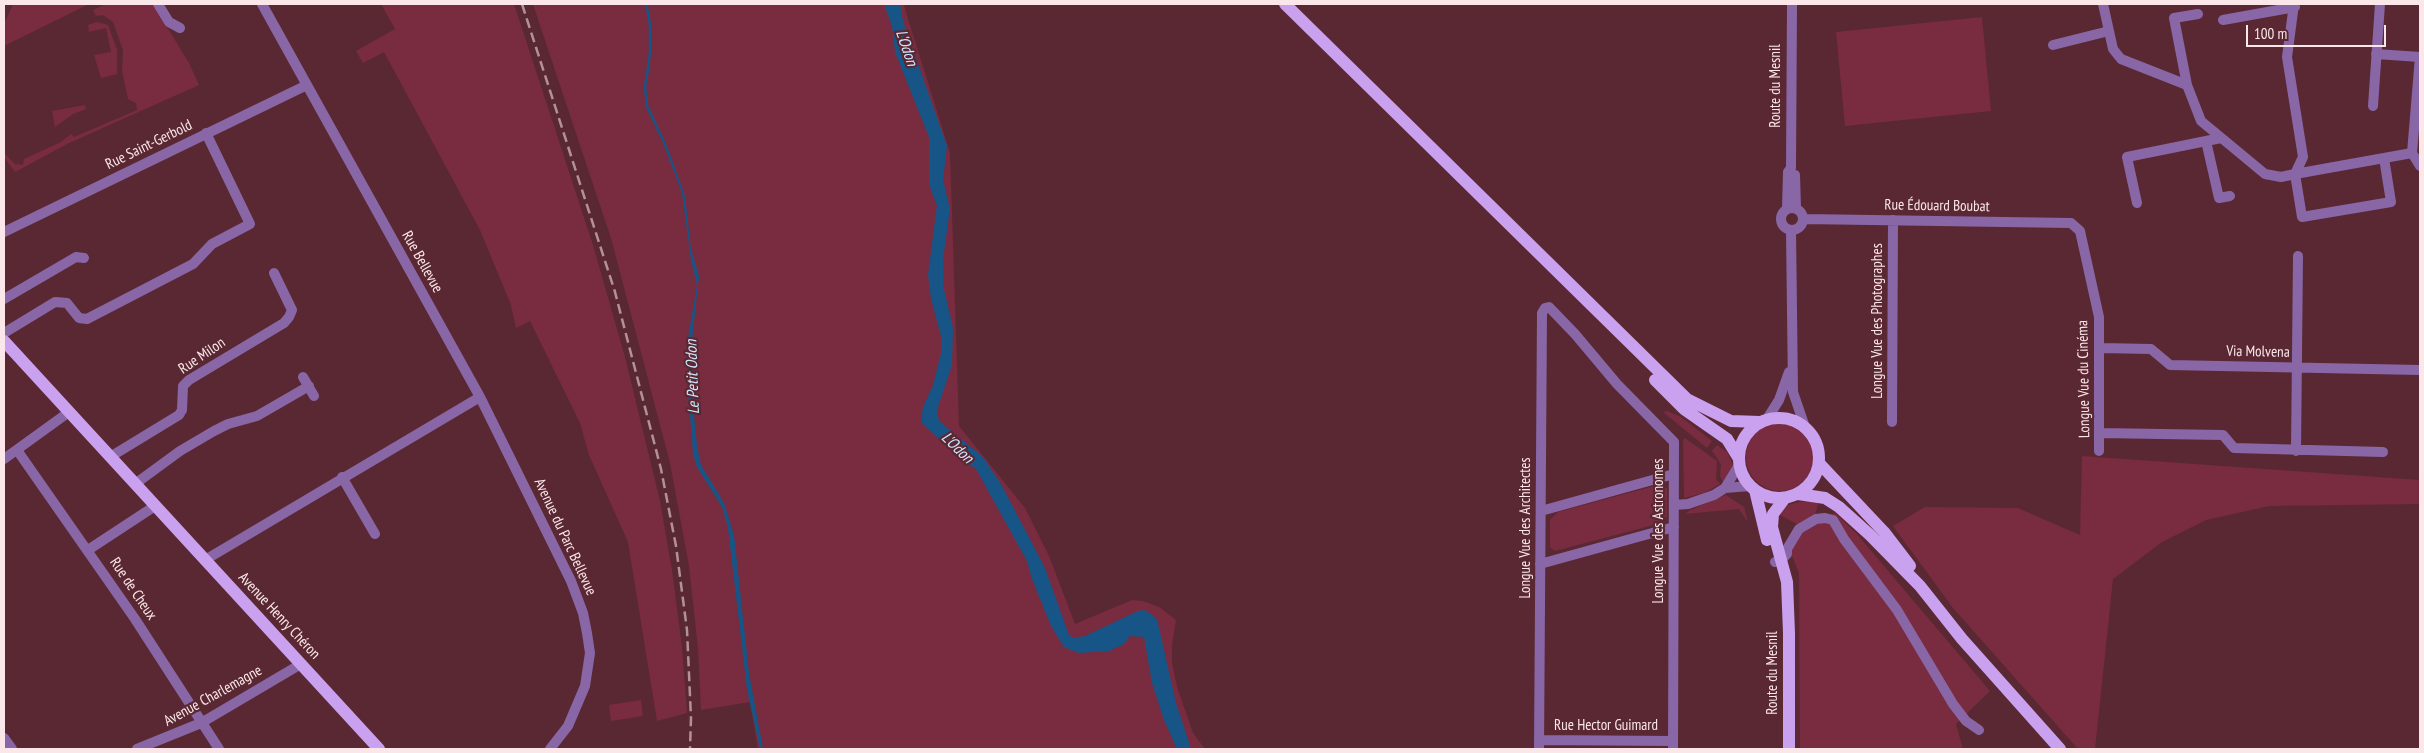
<!DOCTYPE html>
<meta charset="utf-8">
<style>
body{margin:0}
#map{position:relative;width:2424px;height:753px;overflow:hidden;background:#5a2833;font-family:"PT Sans Narrow",sans-serif}
canvas{display:block}
.frame{position:absolute;inset:0;border:5px solid #fbe7ea;pointer-events:none}
.scale{position:absolute;left:2246px;top:25px;width:140px;height:22px;box-sizing:border-box;border:2px solid #fbe7ea;border-top:0;padding-left:6px;font-size:15px;line-height:18px;white-space:nowrap;color:#fbe7ea;-webkit-text-stroke:4px #5a2833;paint-order:stroke}
</style>
<div id="map">
<canvas width="2424" height="753"></canvas>
<div class="frame"></div>
<div class="scale">100 m</div>
</div>
<script>
const c = document.querySelector('canvas').getContext('2d');
c.lineJoin = 'round';
function fillPath(path, color) {
  c.fillStyle = color;
  c.fill(path, 'evenodd');
}
function toPath(rows) {
  const path = new Path2D();
  for (const r of rows) {
    if (r.length === 3) {
      path.moveTo(r[0] + r[2], r[1]);
      path.arc(r[0], r[1], r[2], 0, 2 * Math.PI);
      continue;
    }
    path.moveTo(r[0], r[1]);
    for (let i = 2; i < r.length; i += 2) path.lineTo(r[i], r[i + 1]);
  }
  return path;
}
function trace(path, color, width, dash) {
  c.strokeStyle = color;
  c.lineWidth = width;
  c.lineCap = dash ? 'butt' : 'round';
  c.setLineDash(dash || []);
  c.stroke(path);
}
function drawText(font, color, halo, rows, align = 'center') {
  c.font = font + ' "PT Sans Narrow",sans-serif';
  c.lineWidth = 4.5;
  c.setLineDash([]);
  c.textBaseline = 'middle';
  c.strokeStyle = halo;
  c.fillStyle = color;
  for (const [text, x, y, turn = 0] of rows) {
    c.save();
    c.translate(x, y);
    c.rotate((+turn || 0) * Math.PI / 180);
    c.textAlign = isNaN(turn) ? turn : align;
    if (halo) c.strokeText(text, 0, 0);
    c.fillText(text, 0, 0);
    c.restore();
  }
}
fillPath(toPath([
 [13,4,89,4,4,46,4,24],
 [106,4,153,4,189,63,199,85,67,144,15,172,4,157,4,153,15,164,23,165,24,159,61,142,71,134,74,137,137,110,136,103,128,99,122,71,123,50,113,22,103,15,96,16,93,10],
 [381,4,514,4,593,245,625,357,660,501,672,570,682,647,687,713,657,721,628,542,589,455,580,423,530,321,516,328,511,305,480,230,384,52,363,63,356,51,395,29],
 [533,4,907,4,904,6,950,153,959,426,1025,508,1049,556,1075,624,1132,600,1143,601,1159,607,1176,620,1172,646,1172,663,1177,687,1193,733,1205,749,758,749,750,702,701,710,698,648,689,566,670,463,611,238],
 [1982,17,1991,111,1845,126,1836,32],
 [97,22,108,25,117,50,117,74,101,78,94,55,111,52,106,28,89,32,88,25],
 [85,105,86,109,73,114,55,127,52,111],
 [1667,411,1681,417,1712,441,1707,448,1663,412],
 [1780,457,34],
 [1685,438,1717,461,1716,479,1720,484,1704,493,1684,498,1683,440],
 [1717,445,1727,452,1733,465,1731,474,1723,482,1720,476,1721,464,1712,451],
 [2082,456,2420,480,2420,504,2269,506,2206,520,2162,542,2113,579,2095,749,2078,749,1953,608,1893,526,1925,507,2018,508,2080,535],
 [1662,484,1667,489,1667,516,1661,523,1555,551,1550,547,1550,520,1558,512],
 [1726,495,1744,507,1748,522,1739,509,1685,514,1690,510],
 [1819,501,1815,515,1799,525,1778,514,1788,505,1799,502],
 [1835,513,1856,533,1990,691,1956,724,1963,749,1800,749,1799,573,1791,553,1796,538,1806,527],
 [641,700,643,716,611,721,609,705]
]), '#792b3f');
fillPath(toPath([
 [884,4,900,4,903,21,947,146,943,180,950,209,943,259,943,285,953,328,952,365,937,410,939,421,983,457,1001,484,1045,568,1069,635,1073,638,1085,636,1138,611,1145,610,1157,619,1176,703,1191,749,1177,749,1164,720,1152,683,1144,637,1130,636,1124,644,1109,651,1079,653,1064,647,1051,626,1032,579,1027,561,976,469,953,452,921,422,923,407,933,385,941,353,941,336,931,299,928,274,937,206,929,184,929,137,895,52,892,26],
 [645,105,648,105,667,146,685,196,691,249,699,276,692,340,694,415,697,446,701,465,724,503,734,535,749,673,763,749,760,749,747,690,728,528,722,507,697,467,693,454,688,390,688,338,697,285,691,260,682,193,664,145]
]), '#185587');
trace(toPath([
 [646,4,650,23,650,53,645,88,647,106]
]), '#185587', 2.5);
trace(toPath([
 [158,4,169,22,180,28],
 [2103,4,2113,49,2121,59,2187,85,2201,121,2265,174,2281,177,2295,174,2303,157,2287,57,2294,4],
 [2223,20,2295,7],
 [2053,45,2109,31],
 [2376,54,2420,57],
 [2420,57,2412,153,2420,166],
 [2187,85,2174,18,2198,14],
 [2373,106,2380,4],
 [2206,141,2219,198,2230,196],
 [2384,158,2391,202,2302,217,2295,174,2412,153],
 [1795,175,1796,208],
 [2137,203,2127,157,2221,138],
 [1792,219,11],
 [1787,209,1788,172,1791,168,1792,4],
 [1804,219,2071,223,2080,231,2099,317,2099,451],
 [1791,230,1793,392,1805,427],
 [4,232,307,85],
 [4,299,76,257,84,258],
 [4,333,55,302,67,303,79,318,87,319,193,264,212,244,250,224,206,133],
 [2101,348,2151,349,2170,365,2420,370],
 [303,377,314,396],
 [480,397,571,581,583,613,587,633,590,653,585,686,568,726,550,749],
 [1767,419,1779,400,1789,372],
 [1892,422,1893,220],
 [2100,433,2223,435,2234,448,2383,452],
 [17,450,135,619,219,749],
 [2296,451,2298,256],
 [110,457,179,415,182,410,183,386,189,380,284,323,289,317,292,310,274,273],
 [4,459,69,412],
 [342,477,375,534],
 [135,484,180,451,214,431,228,424,257,416,309,386],
 [1725,488,1750,486],
 [1674,505,1688,504,1714,495,1725,488,1739,465],
 [1541,511,1674,474],
 [88,550,155,506],
 [205,560,480,397,262,4],
 [1775,562,1781,560,1787,554,1787,549,1799,529,1816,519,1825,518,1833,520,1844,539,1897,610,1953,704,1966,721,1979,730],
 [1540,564,1674,527],
 [4,738,12,749],
 [1539,740,1673,741],
 [137,749,201,723,301,664],
 [1539,749,1542,313,1545,308,1549,307,1575,334,1617,384,1674,442,1673,749]
]), '#8967a7', 10);
trace(toPath([
 [1285,4,1687,399,1731,421,1760,422],
 [4,341,379,749],
 [1655,380,1684,409,1727,439,1738,457],
 [1779,458,40],
 [1819,463,1884,532,1910,566],
 [1755,490,1767,540],
 [1798,494,1825,498,1839,507,1870,535,1920,586,1962,639,2060,749],
 [1785,498,1773,514,1772,527,1787,582,1789,633,1789,749]
]), '#caa1ef', 12);
trace(toPath([
 [522,4,615,292,661,469,676,546,687,630,691,718,690,749]
]), '#b39198', 2.5, [10, 5]);
drawText('15px', '#fbe7ea', '#5a2833', [
 ["Route du Mesnil",1776,86,-90],
 ["Rue Saint-Gerbold",149,145,-26],
 ["Rue Édouard Boubat",1937,206,1],
 ["Rue Bellevue",422,262,61],
 ["Longue Vue des Photographes",1878,321,-90],
 ["Via Molvena",2258,352,1],
 ["Rue Milon",202,356,-34],
 ["Longue Vue du Cinéma",2084,379,-91],
 ["Longue Vue des Architectes",1526,528,-90],
 ["Longue Vue des Astronomes",1659,531,-90],
 ["Avenue du Parc Bellevue",565,537,65],
 ["Rue de Cheux",133,589,56],
 ["Avenue Henry Chéron",279,616,47],
 ["Route du Mesnil",1773,673,-90],
 ["Avenue Charlemagne",213,696,-29],
 ["Rue Hector Guimard",1606,726]
]);
drawText('italic 16px', '#cee6fd', '#5a2833', [
 ["L'Odon",906,48,71],
 ["Le Petit Odon",693,377,-92],
 ["L'Odon",957,448,44]
]);
</script>
